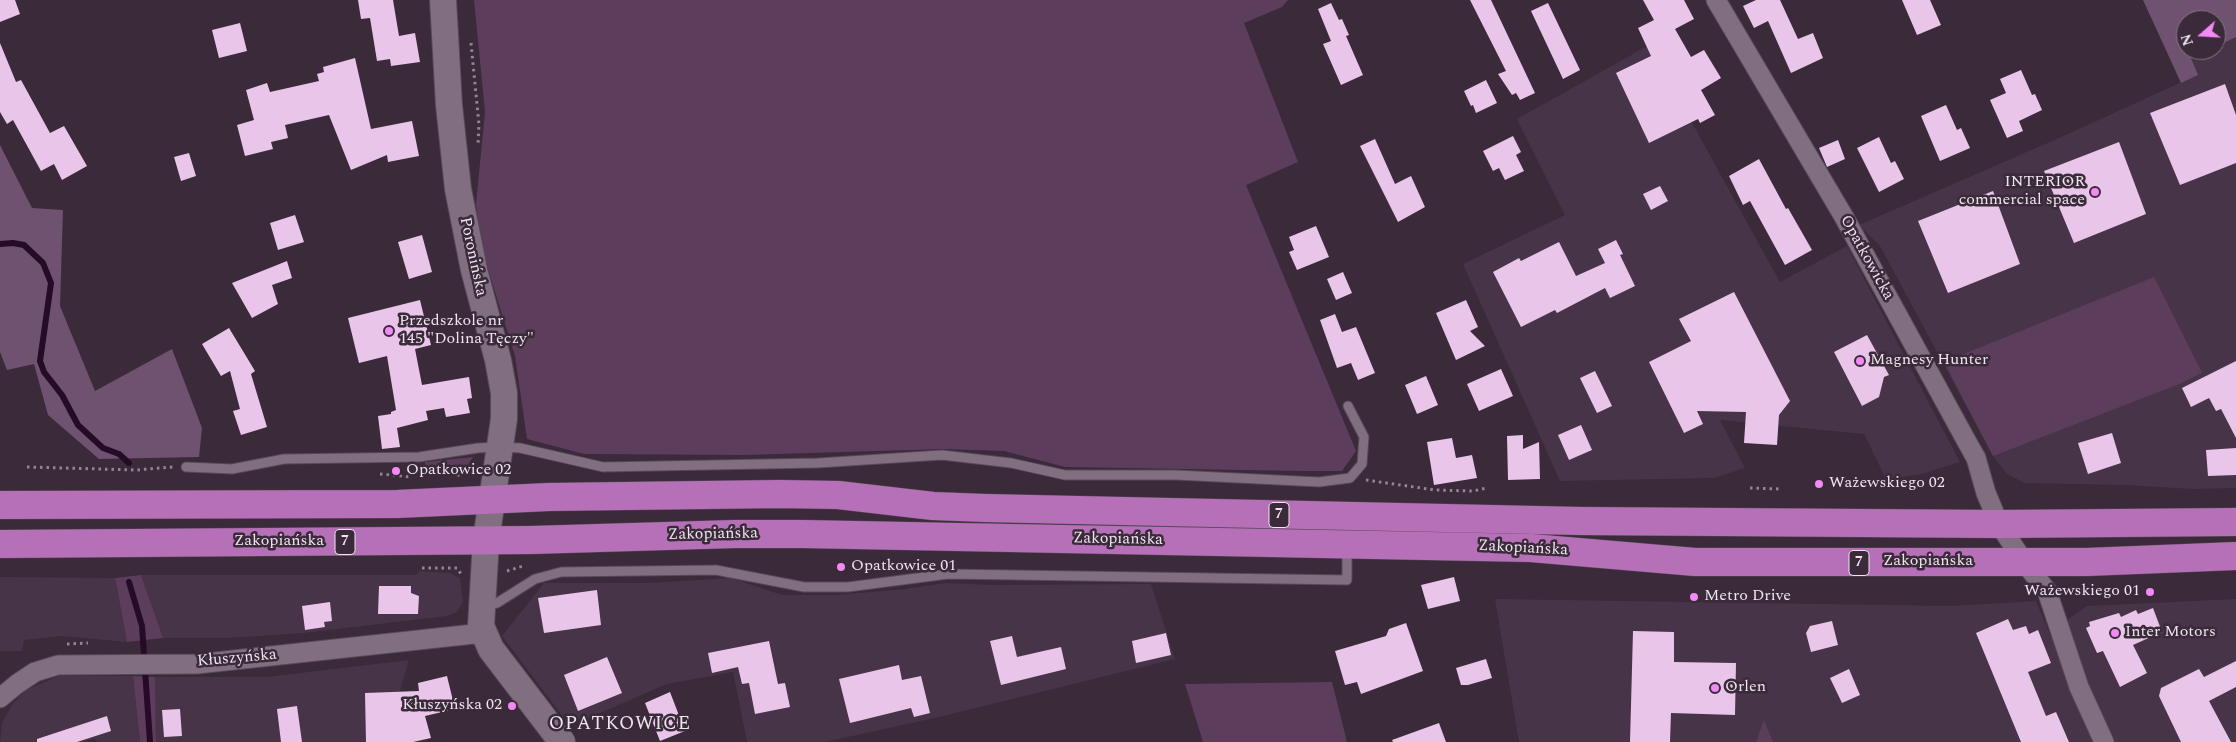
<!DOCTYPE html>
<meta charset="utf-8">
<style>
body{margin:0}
#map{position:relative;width:2236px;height:742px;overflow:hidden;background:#3a2a3a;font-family:Spectral,serif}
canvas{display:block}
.north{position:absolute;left:2176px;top:10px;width:50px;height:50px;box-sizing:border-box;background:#3a2a3a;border:1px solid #827582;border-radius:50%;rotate:251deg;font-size:14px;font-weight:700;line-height:20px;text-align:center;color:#efe5ef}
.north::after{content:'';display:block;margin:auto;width:18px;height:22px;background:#f18af4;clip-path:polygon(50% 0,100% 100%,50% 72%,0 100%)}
</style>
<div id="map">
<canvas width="2236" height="742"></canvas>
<div class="north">N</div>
</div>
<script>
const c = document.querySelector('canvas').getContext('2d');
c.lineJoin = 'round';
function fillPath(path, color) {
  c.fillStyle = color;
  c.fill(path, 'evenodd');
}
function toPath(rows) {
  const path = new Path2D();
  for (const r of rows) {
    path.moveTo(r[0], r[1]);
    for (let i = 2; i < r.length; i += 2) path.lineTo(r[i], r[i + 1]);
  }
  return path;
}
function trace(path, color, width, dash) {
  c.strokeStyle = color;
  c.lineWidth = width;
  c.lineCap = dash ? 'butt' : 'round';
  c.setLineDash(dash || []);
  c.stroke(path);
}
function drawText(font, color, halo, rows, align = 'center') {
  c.font = font + ' Spectral,serif';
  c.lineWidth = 5;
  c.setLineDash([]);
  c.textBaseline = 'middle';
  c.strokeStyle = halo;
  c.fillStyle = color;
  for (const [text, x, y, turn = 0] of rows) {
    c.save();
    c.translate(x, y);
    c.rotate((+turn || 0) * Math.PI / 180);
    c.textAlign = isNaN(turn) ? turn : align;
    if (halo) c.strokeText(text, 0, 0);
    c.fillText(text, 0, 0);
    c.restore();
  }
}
fillPath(toPath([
 [2236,37,2236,488,2192,489,2125,485,2025,483,2007,474,1993,456,1880,246,1859,225,2059,138,2197,75,2191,58,2208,50,2216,50,2216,47],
 [1649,45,1780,282,1847,246,1960,462,1922,474,1886,479,1864,434,1720,420,1745,468,1714,478,1560,481,1463,264,1565,215,1517,119],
 [420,571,450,573,460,578,463,602,457,612,447,616,303,633,228,638,163,638,141,575,416,575],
 [0,577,115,578,127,642,61,636,24,640,22,651,0,651],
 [731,578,782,595,835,595,906,589,946,583,991,585,1151,584,1175,659,939,717,825,742,747,742,733,672,667,684,570,726,502,636,544,583,651,583],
 [1495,599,1951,606,2036,601,2095,742,1773,742,1764,721,1756,742,1519,742],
 [2236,599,2236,742,2111,742,2083,678,2066,621,2087,606],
 [409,660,398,697,401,742,156,742,155,677,267,677],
 [59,676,133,676,140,742,99,742,93,739,82,742,0,742,2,723,12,705,26,690]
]), '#473448');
fillPath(toPath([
 [474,0,1288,0,1282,7,1244,23,1298,162,1246,185,1356,451,1342,471,1302,471,1065,467,1004,451,944,449,744,455,584,454,527,439,515,356,482,250,476,204,485,112],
 [2154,277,2202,373,2177,385,1993,456,1944,362],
 [473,457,468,465,458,472,425,475,425,462],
 [141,575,163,638,127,642,115,578],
 [133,676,155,677,156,742,140,742],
 [1332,682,1347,742,1203,742,1185,684],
 [1764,720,1773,742,1756,742]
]), '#5c3e5c');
fillPath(toPath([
 [2143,0,2236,0,2236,37,2216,47,2216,20,2186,20,2186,50,2208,50,2191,58,2198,75,2181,83],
 [0,145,32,208,63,210,60,306,95,391,172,349,202,428,199,457,99,459,48,415,34,364,7,370,0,352]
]), '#6f5170');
trace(toPath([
 [0,244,13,243,24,245,43,263,51,283,40,361,44,372,62,395,78,425,103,448,119,454,129,463],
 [129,582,142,626,150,742]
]), '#250b26', 6);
fillPath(toPath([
 [0,0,15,0,20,14,0,22],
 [358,0,393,0,399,36,415,33,420,62,391,66,390,59,377,61,370,18,361,19],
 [1470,0,1491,0,1535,93,1520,100,1516,93,1512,95,1498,74,1506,71],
 [1643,0,1684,0,1694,19,1675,29,1691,57,1704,50,1721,78,1701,90,1715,115,1700,123,1698,119,1649,143,1616,73,1651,56,1638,28,1654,20],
 [1756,0,1780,0,1798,39,1813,33,1823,58,1791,73,1768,21,1754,28,1743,6],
 [1902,0,1930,0,1941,25,1917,35],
 [1331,3,1339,20,1342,19,1349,35,1346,36,1363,75,1341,85,1323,44,1331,41,1318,9],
 [1548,3,1580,70,1563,79,1531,11],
 [240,23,247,51,219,58,212,30],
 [0,43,16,82,21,80,50,133,64,126,87,166,62,180,54,164,41,171,13,120,7,124,0,112],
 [355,58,371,129,412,121,419,156,388,162,387,155,351,170,329,115,285,125,288,138,271,142,273,149,245,156,237,125,254,120,246,90,267,83,270,92,319,81,317,74,324,72,323,67],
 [2021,70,2032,95,2035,94,2042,110,2019,121,2023,131,2007,138,1990,100,2006,93,2000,79],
 [1486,80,1497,103,1476,113,1473,105,1471,106,1464,91],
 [2225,84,2236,115,2236,163,2180,185,2150,113],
 [1946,105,1957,130,1961,128,1970,148,1940,161,1921,116],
 [1513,136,1521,152,1516,155,1524,171,1505,180,1499,168,1493,171,1483,151],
 [1879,137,1891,163,1895,161,1904,179,1879,192,1857,148],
 [1375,139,1395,184,1411,176,1425,207,1398,222,1360,146],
 [1838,140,1845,159,1827,167,1819,148],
 [2119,142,2146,214,2074,243,2044,171],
 [189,153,196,176,181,181,174,157],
 [1759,159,1786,209,1788,208,1812,250,1785,265,1750,201,1743,205,1729,176],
 [1660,186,1668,201,1651,210,1643,194],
 [1993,191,2020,264,1948,293,1918,221],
 [295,215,304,242,278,250,270,223],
 [1316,226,1329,257,1297,270,1289,252,1294,250,1289,237],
 [422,235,432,272,409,279,398,242],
 [1616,240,1623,254,1620,255,1635,286,1610,298,1605,288,1557,313,1555,310,1521,327,1493,272,1519,258,1521,261,1559,242,1576,276,1605,263,1598,249],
 [287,261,292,278,272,285,278,304,252,318,232,283],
 [1343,272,1352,293,1336,300,1327,279],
 [1734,292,1790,401,1779,415,1777,445,1744,443,1746,412,1697,411,1703,424,1684,433,1649,362,1691,341,1679,319],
 [420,300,431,345,415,349,422,385,469,377,472,398,467,399,470,413,446,417,444,408,426,411,428,420,397,428,400,447,382,449,378,416,391,414,391,412,396,410,387,356,359,363,348,318],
 [1466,300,1478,327,1470,331,1485,346,1456,360,1436,313],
 [1335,314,1342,332,1356,327,1375,373,1358,380,1351,363,1337,368,1320,320],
 [229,328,255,371,251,374,267,427,241,435,233,411,240,409,230,371,221,376,202,344],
 [1867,335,1889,375,1884,377,1879,397,1862,406,1834,352],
 [2236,361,2236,438,2221,409,2216,411,2209,398,2191,407,2182,388],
 [1501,369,1513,396,1479,411,1467,384],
 [1595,371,1612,406,1597,413,1580,378],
 [1426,376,1438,405,1417,414,1405,385],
 [1581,425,1592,450,1569,460,1558,435],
 [2112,433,2121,463,2088,474,2078,443],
 [1523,435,1523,449,1539,442,1540,479,1508,480,1507,436],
 [1452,438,1456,458,1472,455,1477,478,1434,485,1427,442],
 [2236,448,2236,475,2208,476,2206,450],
 [1454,577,1460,601,1428,609,1421,585],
 [379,586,411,586,411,593,419,596,418,614,378,614],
 [597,590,601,625,544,633,538,598],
 [330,602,332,621,324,622,325,627,305,630,302,606],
 [2153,608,2162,632,2133,645,2147,673,2120,687,2103,651,2097,653,2086,628,2090,626,2089,622,2119,613,2121,617,2136,610,2138,614],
 [2008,619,2013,630,2026,626,2029,634,2038,630,2051,663,2028,672,2046,716,2056,712,2069,742,2021,742,1976,633],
 [1832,621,1838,645,1811,652,1806,633,1810,626],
 [1406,623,1423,671,1361,694,1357,682,1345,685,1335,651,1386,636,1389,629],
 [1633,631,1674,632,1674,662,1736,663,1735,715,1671,713,1670,742,1630,742],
 [1166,633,1171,655,1136,663,1132,641],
 [1012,636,1017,657,1061,647,1066,669,1001,685,990,641],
 [769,641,778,684,785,683,790,707,755,714,749,683,742,684,738,667,712,673,708,653],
 [607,657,622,693,578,711,564,675],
 [1486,659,1492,678,1468,685,1461,685,1456,668],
 [2236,661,2236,687,2209,701,2231,742,2181,742,2159,696,2161,688,2199,669,2204,677],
 [899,665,902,680,921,676,930,713,914,717,911,708,850,723,839,679],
 [1849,669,1860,695,1842,703,1830,678],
 [447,676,455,709,425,716,431,738,413,742,366,742,365,693,419,691,418,683],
 [670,692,685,731,660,741,645,703],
 [297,706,302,742,281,742,277,709],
 [180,709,182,736,164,737,162,710],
 [107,716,111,731,77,742,37,742,37,739],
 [1439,723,1446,742,1393,742,1392,740]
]), '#e9c6e9');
const lane = toPath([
 [186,467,232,469,284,459,419,457,478,448,499,447,520,448,603,467,818,463,942,455,1011,463,1065,475,1176,475,1319,482,1350,478,1362,464,1364,437,1348,406],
 [484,607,497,603,535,579,561,572,716,570,804,587,848,587,948,574,1347,580,1347,547]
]);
const street = toPath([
 [1716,0,1844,217,1967,442,1976,458,1986,493,1999,524,2024,562,2047,591,2079,687,2104,742],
 [0,698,17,684,35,672,58,665,197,664,483,633]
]);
const secondary = toPath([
 [443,0,449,105,458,189,474,270,498,360,504,393,504,419,486,540,481,626,491,649,562,742]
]);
const highway = toPath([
 [0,505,397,504,549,497,780,494,838,495,933,506,985,508,1581,521,1999,524,2236,522],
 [0,544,531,540,735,534,802,534,1531,548,1695,562,2087,562,2236,556]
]);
trace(lane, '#574a57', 11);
trace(street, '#574a57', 21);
trace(secondary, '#574a57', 28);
trace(highway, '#574a57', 29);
trace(toPath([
 [471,43,479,125,478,144],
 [27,467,136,470,173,467],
 [380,474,411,477],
 [457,475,461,475,473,466],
 [1366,480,1435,490,1473,491,1487,488],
 [1750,488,1781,489],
 [422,568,457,568,461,574],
 [507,571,523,566],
 [67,644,88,643]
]), '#938693', 3, [2.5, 4]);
trace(lane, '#816f81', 9);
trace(street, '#816f81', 19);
trace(secondary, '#816f81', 26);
trace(highway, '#b570b7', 28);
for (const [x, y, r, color] of [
 [2095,192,5,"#f18af4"],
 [389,331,5,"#f18af4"],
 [1860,361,5,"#f18af4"],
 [396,471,5,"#f18af4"],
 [1819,484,5,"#f18af4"],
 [841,567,5,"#f18af4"],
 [2150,592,5,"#f18af4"],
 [1694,597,5,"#f18af4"],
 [2115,633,5,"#f18af4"],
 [1715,688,5,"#f18af4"],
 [512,706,5,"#f18af4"]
]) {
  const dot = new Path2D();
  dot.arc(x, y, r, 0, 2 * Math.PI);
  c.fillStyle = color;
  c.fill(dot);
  trace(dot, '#3a2a3a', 2);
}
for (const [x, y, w] of [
 [1279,515,20],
 [345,542,20],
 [1859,563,20]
]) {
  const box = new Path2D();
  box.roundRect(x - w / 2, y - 12.5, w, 25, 4);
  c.fillStyle = '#3a2a3a';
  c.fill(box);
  trace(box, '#efe5ef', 1);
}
drawText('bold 15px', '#efe5ef', null, [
 ["7",1279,515],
 ["7",345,542],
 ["7",1859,563]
]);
drawText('16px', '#efe5ef', '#3a2a3a', [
 ["INTERIOR",2085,183,"right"],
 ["commercial space",2085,201,"right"],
 ["Przedszkole nr",399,322],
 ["145 \"Dolina Tęczy\"",399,340],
 ["Magnesy Hunter",1870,361],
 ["Opatkowice 02",406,471],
 ["Ważewskiego 02",1829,484],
 ["Opatkowice 01",851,567],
 ["Ważewskiego 01",2140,592,"right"],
 ["Metro Drive",1704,597],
 ["Inter Motors",2125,633],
 ["Orlen",1725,688],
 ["Kłuszyńska 02",502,706,"right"]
], 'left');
drawText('16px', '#efe5ef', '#3a2a3a', [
 ["Poronińska",472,257,78],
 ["Opatkowicka",1866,258,61],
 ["Zakopiańska",713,535,-1],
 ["Zakopiańska",1118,540,1],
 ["Zakopiańska",279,542],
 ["Zakopiańska",1523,549,3],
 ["Zakopiańska",1928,562],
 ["Kłuszyńska",237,659,-5]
]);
c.letterSpacing = '1px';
drawText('19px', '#efe5ef', '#3a2a3a', [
 ["OPATKOWICE",620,725]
]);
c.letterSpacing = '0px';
</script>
